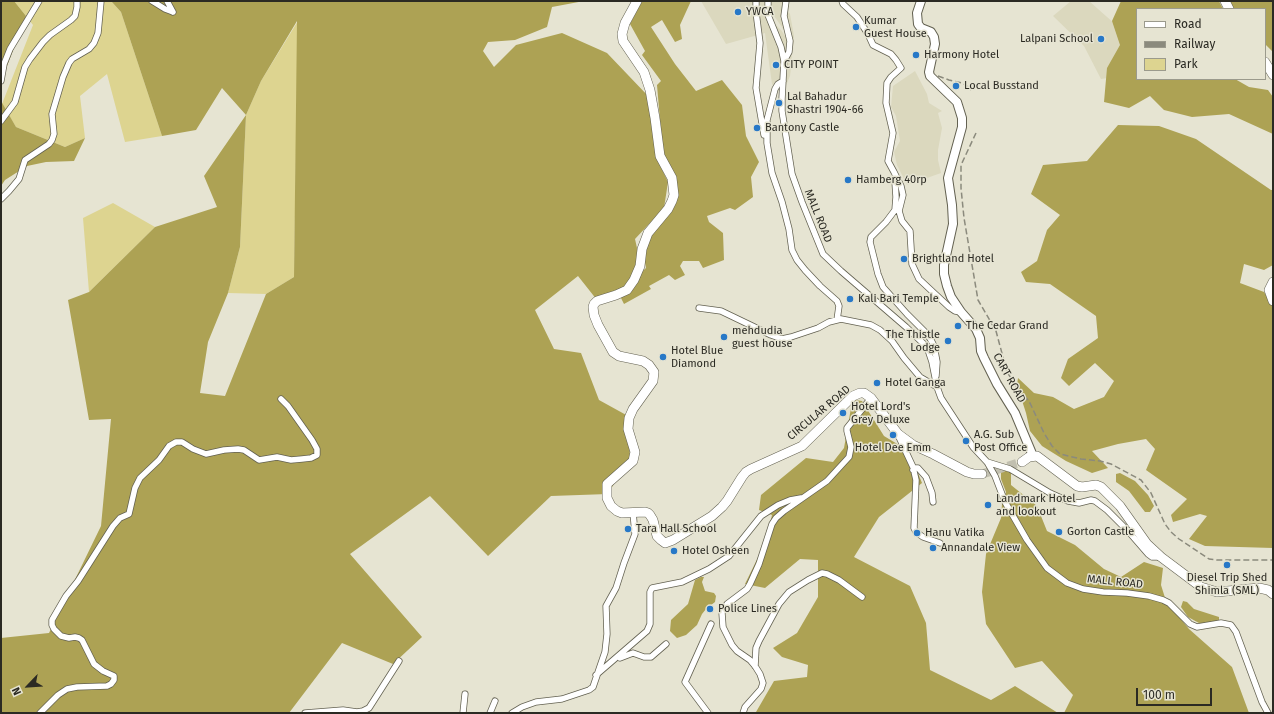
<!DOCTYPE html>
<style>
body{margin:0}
#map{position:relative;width:1274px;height:714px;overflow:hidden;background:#e6e4d2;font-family:"Fira Sans",sans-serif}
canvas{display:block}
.frame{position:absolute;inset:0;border:2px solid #2b2a23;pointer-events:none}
.legend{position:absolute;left:1136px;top:8px;width:130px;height:72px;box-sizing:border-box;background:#e6e4d2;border:1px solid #9b9a8c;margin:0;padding:5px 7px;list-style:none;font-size:12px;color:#2b2a23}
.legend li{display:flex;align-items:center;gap:8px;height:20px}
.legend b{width:20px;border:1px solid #9b9a8c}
.north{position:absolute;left:8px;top:666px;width:40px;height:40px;-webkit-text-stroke:3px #e6e4d2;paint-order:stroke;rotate:245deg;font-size:11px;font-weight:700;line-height:16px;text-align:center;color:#2b2a23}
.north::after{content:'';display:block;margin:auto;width:14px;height:18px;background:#2b2a23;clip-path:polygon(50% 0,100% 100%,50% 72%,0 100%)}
.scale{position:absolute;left:1136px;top:688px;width:76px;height:18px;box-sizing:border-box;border:2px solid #2b2a23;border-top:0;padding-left:5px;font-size:12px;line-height:14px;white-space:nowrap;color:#2b2a23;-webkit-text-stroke:3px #e6e4d2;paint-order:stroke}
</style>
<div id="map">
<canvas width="1274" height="714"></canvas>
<div class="frame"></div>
<ul class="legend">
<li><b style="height:5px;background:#fff"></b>Road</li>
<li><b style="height:5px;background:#8b8a7d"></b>Railway</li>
<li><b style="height:11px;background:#ddd490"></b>Park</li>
</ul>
<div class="north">N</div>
<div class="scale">100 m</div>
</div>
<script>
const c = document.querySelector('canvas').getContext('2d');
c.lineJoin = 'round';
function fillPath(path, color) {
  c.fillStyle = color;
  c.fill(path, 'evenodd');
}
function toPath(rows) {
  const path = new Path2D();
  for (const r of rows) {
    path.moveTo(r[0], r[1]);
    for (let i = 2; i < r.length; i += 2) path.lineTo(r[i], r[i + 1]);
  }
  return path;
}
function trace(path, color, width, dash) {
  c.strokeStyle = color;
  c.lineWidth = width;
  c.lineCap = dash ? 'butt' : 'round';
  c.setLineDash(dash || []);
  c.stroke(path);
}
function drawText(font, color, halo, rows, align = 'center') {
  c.font = font + ' "Fira Sans",sans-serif';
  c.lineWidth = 3;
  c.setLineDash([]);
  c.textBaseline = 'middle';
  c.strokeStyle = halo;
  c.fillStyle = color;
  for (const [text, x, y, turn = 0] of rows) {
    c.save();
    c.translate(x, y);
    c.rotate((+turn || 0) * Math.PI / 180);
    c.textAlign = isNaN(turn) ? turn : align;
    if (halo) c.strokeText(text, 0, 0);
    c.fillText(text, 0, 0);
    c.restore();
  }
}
fillPath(toPath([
 [701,1,766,1,768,18,781,30,789,42,792,59,790,76,782,95,772,84,765,33,726,44],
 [771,1,783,1,783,4,790,14,794,36,793,50,791,40,772,13],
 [1071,1,1089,1,1124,32,1127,75,1101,79,1084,46,1053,16],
 [915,71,927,94,929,103,942,111,938,113,942,128,938,150,938,160,941,173,907,185,897,165,894,152,900,141,896,116,891,107,893,86]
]), '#dbd8be');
fillPath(toPath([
 [14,1,111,1,121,12,162,136,125,142,107,74,80,96,85,138,65,147,16,127,2,104,33,25],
 [298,21,294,277,266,294,228,293,240,247,246,115,261,81],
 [113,203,155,227,89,292,83,218]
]), '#ddd490');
fillPath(toPath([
 [1,1,14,1,26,16,1,82],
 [111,1,584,1,552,7,547,27,515,40,488,42,483,51,494,67,516,45,562,33,607,53,649,97,656,157,668,182,664,208,635,239,641,266,622,289,646,268,641,242,669,209,675,184,663,156,657,85,661,81,642,55,645,51,630,24,642,1,691,1,680,25,682,39,675,42,662,20,651,27,675,64,696,91,722,80,742,105,746,136,759,162,751,177,753,197,735,210,730,208,707,216,709,222,723,233,724,260,703,268,699,261,683,261,680,266,685,275,675,280,669,275,649,286,651,289,624,304,618,292,597,300,578,276,535,310,554,349,581,353,599,400,628,416,630,457,608,494,551,496,488,556,430,496,350,554,422,637,393,664,342,643,289,713,1,713,1,638,49,633,101,526,111,419,89,420,68,300,89,292,155,227,217,207,204,176,246,115,222,88,196,130,162,136,121,12],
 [297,21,294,277,266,294,225,396,200,393,208,342,228,293,240,247,246,115,261,81],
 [1121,1,1219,1,1223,9,1137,9,1137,79,1235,79,1249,87,1268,90,1273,97,1273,134,1229,114,1192,117,1164,110,1150,96,1129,108,1104,102,1107,68,1120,45,1112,21],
 [1230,1,1273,1,1273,54,1272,51,1265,44,1265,9,1233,9],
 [1,101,16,127,65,147,85,138,74,161,46,162,27,166,5,180,1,186],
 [1118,125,1159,126,1196,139,1271,190,1273,190,1273,265,1264,270,1244,264,1240,283,1264,292,1273,306,1273,548,1205,546,1189,539,1207,516,1200,514,1173,522,1171,515,1187,499,1146,470,1155,449,1146,439,1118,444,1092,451,1108,468,1092,473,1066,461,1042,446,1030,431,1026,413,1017,385,1018,378,1034,393,1053,397,1074,409,1104,397,1114,381,1095,363,1069,386,1061,378,1068,359,1098,338,1096,316,1050,284,1026,282,1021,272,1037,261,1047,230,1060,215,1031,194,1043,165,1087,161],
 [855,400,862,401,884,436,909,451,922,483,879,517,854,557,910,586,926,623,930,670,991,700,1015,686,1058,713,756,713,756,712,774,681,807,677,808,665,782,657,773,648,797,633,818,597,818,560,800,559,765,588,745,584,766,541,772,515,759,510,761,495,806,458,833,462,844,448,851,408],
 [1001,470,1011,472,1011,485,1037,506,1047,531,1075,545,1104,569,1121,577,1144,562,1163,568,1161,585,1166,601,1189,629,1232,667,1249,713,1064,713,1073,695,1042,661,1015,668,986,624,982,592,986,554,1001,518,1002,504,1006,492,1001,479],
 [1120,473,1135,481,1148,495,1154,506,1150,512,1145,512,1129,491,1116,482,1116,474],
 [701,577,704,577,702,582,705,591,714,593,716,596,715,602,706,609,702,614,697,625,686,635,677,638,670,631,671,620,688,604,695,580],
 [1183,601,1187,602,1194,609,1219,617,1219,620,1215,625,1199,623,1188,617,1181,607]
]), '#ada254');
trace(toPath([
 [982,474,1022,462]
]), '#c1bfaf', 9, [9, 4.5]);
const minor = toPath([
 [152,1,165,9,173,12],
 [167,1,173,12],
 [756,1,756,12,760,43,756,88,764,135],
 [768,1,768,15,781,47,784,61,782,99,782,111,792,174,802,202,823,254,841,271,906,327,927,347,932,362,937,387,941,398,973,447,987,462,995,476,1005,502,1027,540,1047,568,1067,583,1083,589,1103,592,1127,593,1149,596,1163,600,1169,603,1190,624,1197,627,1221,623,1231,625,1236,632,1262,702,1268,713],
 [842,1,843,4,857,17,868,34,873,45,891,54,896,60,901,68,891,77,887,83,886,103,893,133,888,161,894,172,901,186,903,195,899,211,902,221,910,231,912,264,919,279,949,307,955,311,961,312],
 [784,61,789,52,790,41,784,16,786,1],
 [1,81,4,64,10,49,39,1],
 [783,81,778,84,775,89,767,120,767,143,772,173,782,202,789,229,792,250,797,260,805,270,820,286,837,301,839,306,837,320],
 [1,121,15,102,25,67,30,59,43,42,50,35,71,20,75,16,77,7,77,1],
 [896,178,895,182,896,197,895,210,886,222,871,237,870,242,878,274,883,287,907,314,927,334,931,340,934,346,937,362,936,376],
 [1,199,9,191,19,179,25,160,49,144,52,140,54,134,52,114,63,77,69,63,72,59,89,49,94,43,98,33,101,1],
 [699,308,721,311,771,335,782,339,791,337,818,328,829,322,841,319,871,325,880,330,892,341,904,358,920,377,937,387],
 [899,437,913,467,916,480,914,528,916,532,923,537,940,543],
 [987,462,1010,469,1050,493,1068,501,1079,503,1091,500,1095,501,1107,510,1128,531,1148,554,1152,557,1160,557],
 [913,470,915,468,918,468,926,477,932,493,933,502],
 [620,658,633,653,644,657,651,657,666,644],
 [755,666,756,648,759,641,779,604,789,592,808,580,822,573,827,574,839,580,862,597],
 [596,675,647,631,650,624,650,592,652,588,682,582,709,569,729,556,761,516,778,505,790,500,801,498],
 [40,713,58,695,67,689,77,687,107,686,111,684,114,680,114,676,103,671,94,664,82,640,79,638,75,637,69,638,61,636,54,629,52,625,52,620,66,596,78,581,113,526,120,518,129,514,135,488,140,478,159,460,169,446,176,442,182,442,193,449,206,454,224,450,238,449,244,450,259,460,277,457,291,460,302,459,311,458,317,455,317,449,312,440,288,406,281,399],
 [305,713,343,710,357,712,363,711,369,708,399,661],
 [463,713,465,694],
 [490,713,495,701],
 [512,713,522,707,536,702,562,699,589,690,593,687,605,652,607,634,606,606,616,588,624,563,635,534,633,512],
 [708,713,685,682,711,624],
 [743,713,745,707,761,689,763,683,760,674,755,666,750,660,737,651,732,645,723,627,722,613,727,604,747,589,750,584,759,564,772,524,776,518,784,511,827,481,849,457,851,447,847,431,847,428,871,398]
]);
const secondary = toPath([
 [921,1,917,13,918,24,921,28,931,32,934,37,935,44,929,72,930,76,957,102,962,118,962,127,948,178,952,205,953,224,944,265,944,274,947,286,951,297,961,312,976,329,980,338,981,351,984,358,997,384,1015,413,1033,456]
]);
const primary = toPath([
 [637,1,625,23,622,34,623,41,644,72,650,90,655,118,660,156,672,178,674,195,672,201,668,209,648,233,642,249,640,266,634,280,627,290,616,295,597,301,594,304,593,307,594,315,598,325,613,352,619,356,643,361,649,365,654,372,653,381,633,409,629,418,628,429,635,452,633,461,607,484,607,498,611,506,617,511,622,513,645,512,648,513,650,515,653,520,657,536,661,540,665,543,673,540,712,516,722,507,727,501,742,477,746,472,751,469,802,446,853,396,860,393,864,393,871,398,898,434,913,445,933,454,967,472,974,474,982,474],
 [1022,462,1029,457,1037,456,1077,486,1082,487,1096,485,1101,487,1120,506,1147,544,1161,557,1201,587,1217,592,1259,588,1268,590,1273,594]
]);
const trunk = toPath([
 [1225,1,1229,9],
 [1265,62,1273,75],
 [1273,282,1269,290,1273,301]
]);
trace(minor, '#636151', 7);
trace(secondary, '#636151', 10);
trace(primary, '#636151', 10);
trace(trunk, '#636151', 10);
trace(minor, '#fff', 5.5);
trace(secondary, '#fff', 8);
trace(primary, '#fff', 9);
trace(trunk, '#fff', 9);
trace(toPath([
 [938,76,949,80,962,83,967,86,971,90],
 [976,133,961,165,961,188,964,218,978,300,996,331,1007,372,1018,389,1029,401,1044,433,1052,446,1060,454,1081,459,1100,461,1111,464,1141,480,1151,493,1165,524,1171,532,1179,539,1209,559,1217,560,1273,560]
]), '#8b8a7d', 1.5, [6, 3]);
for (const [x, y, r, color] of [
 [738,12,4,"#2778c7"],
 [856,27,4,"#2778c7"],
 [1101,39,4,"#2778c7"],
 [916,55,4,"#2778c7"],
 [776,65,4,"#2778c7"],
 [956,86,4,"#2778c7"],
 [779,103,4,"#2778c7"],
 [757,128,4,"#2778c7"],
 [848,180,4,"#2778c7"],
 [904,259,4,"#2778c7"],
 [850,299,4,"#2778c7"],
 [958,326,4,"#2778c7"],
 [724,337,4,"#2778c7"],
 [948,341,4,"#2778c7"],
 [663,357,4,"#2778c7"],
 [877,383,4,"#2778c7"],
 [843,413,4,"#2778c7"],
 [893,435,4,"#2778c7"],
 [966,441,4,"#2778c7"],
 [988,505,4,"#2778c7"],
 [628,529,4,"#2778c7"],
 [1059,532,4,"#2778c7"],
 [917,533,4,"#2778c7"],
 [933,548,4,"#2778c7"],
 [674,551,4,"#2778c7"],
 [1227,565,4,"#2778c7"],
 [710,609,4,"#2778c7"]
]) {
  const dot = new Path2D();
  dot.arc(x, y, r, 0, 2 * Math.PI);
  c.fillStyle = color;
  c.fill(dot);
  trace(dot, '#e6e4d2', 1.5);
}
drawText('11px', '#2b2a23', '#e6e4d2', [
 ["YWCA",746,12],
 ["Kumar",864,21],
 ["Guest House",864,34],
 ["Lalpani School",1093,39,"right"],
 ["Harmony Hotel",924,55],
 ["CITY POINT",784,65],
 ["Local Busstand",964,86],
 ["Lal Bahadur",787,97],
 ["Shastri 1904-66",787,110],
 ["Bantony Castle",765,128],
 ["Hamberg 40rp",856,180],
 ["Brightland Hotel",912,259],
 ["Kali Bari Temple",858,299],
 ["The Cedar Grand",966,326],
 ["mehdudia",732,331],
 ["guest house",732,344],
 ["The Thistle",940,335,"right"],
 ["Lodge",940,348,"right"],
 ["Hotel Blue",671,351],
 ["Diamond",671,364],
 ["Hotel Ganga",885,383],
 ["Hotel Lord's",851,407],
 ["Grey Deluxe",851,420],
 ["A.G. Sub",974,435],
 ["Post Office",974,448],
 ["Hotel Dee Emm",893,448,"center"],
 ["Landmark Hotel",996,499],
 ["and lookout",996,512],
 ["Tara Hall School",636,529],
 ["Gorton Castle",1067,532],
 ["Hanu Vatika",925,533],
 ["Annandale View",941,548],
 ["Hotel Osheen",682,551],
 ["Diesel Trip Shed",1227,578,"center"],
 ["Shimla (SML)",1227,591,"center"],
 ["Police Lines",718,609]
], 'left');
drawText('11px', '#2b2a23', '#e6e4d2', [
 ["MALL ROAD",818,216,68],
 ["CART ROAD",1009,378,61],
 ["CIRCULAR ROAD",819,413,-40],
 ["MALL ROAD",1115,582,6]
]);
</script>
